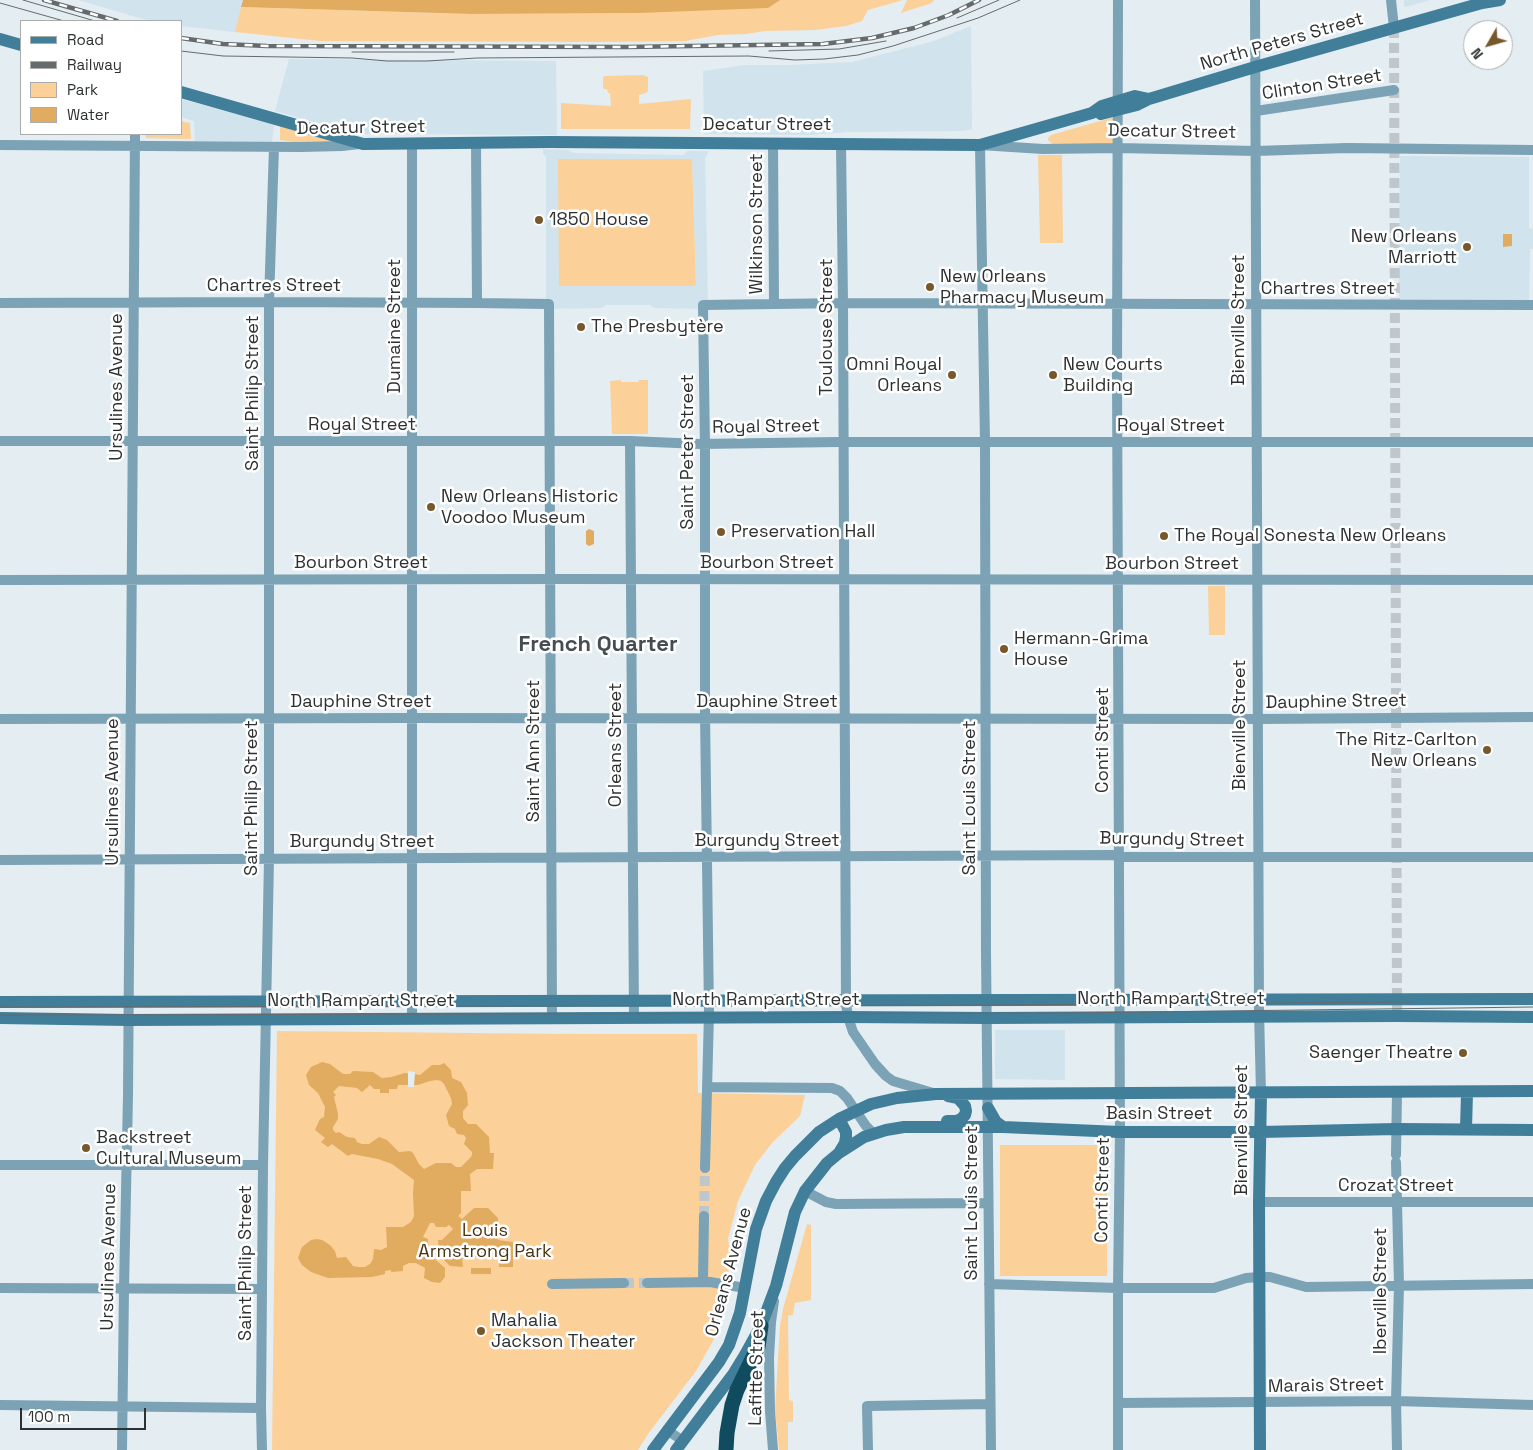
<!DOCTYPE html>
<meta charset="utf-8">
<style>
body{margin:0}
#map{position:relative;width:1533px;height:1450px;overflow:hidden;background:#e3edf2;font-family:"Space Grotesk",sans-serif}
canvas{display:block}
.legend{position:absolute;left:20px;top:20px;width:162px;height:115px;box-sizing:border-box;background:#fff;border:1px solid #abadad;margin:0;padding:6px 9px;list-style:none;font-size:15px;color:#2d3132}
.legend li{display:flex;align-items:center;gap:10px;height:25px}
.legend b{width:25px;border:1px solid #abadad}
.north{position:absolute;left:1463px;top:20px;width:50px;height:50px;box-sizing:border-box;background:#fff;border:1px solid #abadad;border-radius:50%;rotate:232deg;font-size:14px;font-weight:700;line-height:20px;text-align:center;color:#2d3132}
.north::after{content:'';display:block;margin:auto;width:18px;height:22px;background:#77582d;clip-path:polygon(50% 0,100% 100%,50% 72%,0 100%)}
.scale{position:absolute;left:20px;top:1408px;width:126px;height:22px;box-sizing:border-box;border:2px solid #2d3132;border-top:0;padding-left:6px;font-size:15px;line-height:18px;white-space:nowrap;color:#2d3132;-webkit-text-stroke:4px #fff;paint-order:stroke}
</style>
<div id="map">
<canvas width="1533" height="1450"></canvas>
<ul class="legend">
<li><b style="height:6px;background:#407e99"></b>Road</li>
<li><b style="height:6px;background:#656b6d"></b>Railway</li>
<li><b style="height:14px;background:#fcd199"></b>Park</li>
<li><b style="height:14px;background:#e1ab60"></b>Water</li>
</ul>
<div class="north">N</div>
<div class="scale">100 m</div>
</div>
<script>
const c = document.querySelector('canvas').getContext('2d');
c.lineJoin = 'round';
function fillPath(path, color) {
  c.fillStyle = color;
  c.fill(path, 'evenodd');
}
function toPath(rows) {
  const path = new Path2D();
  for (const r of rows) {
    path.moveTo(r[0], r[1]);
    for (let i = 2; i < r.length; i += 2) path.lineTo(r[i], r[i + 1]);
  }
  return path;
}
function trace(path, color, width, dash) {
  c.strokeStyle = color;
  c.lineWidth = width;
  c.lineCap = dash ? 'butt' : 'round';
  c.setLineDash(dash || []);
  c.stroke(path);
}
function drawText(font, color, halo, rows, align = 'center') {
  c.font = font + ' "Space Grotesk",sans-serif';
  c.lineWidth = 5;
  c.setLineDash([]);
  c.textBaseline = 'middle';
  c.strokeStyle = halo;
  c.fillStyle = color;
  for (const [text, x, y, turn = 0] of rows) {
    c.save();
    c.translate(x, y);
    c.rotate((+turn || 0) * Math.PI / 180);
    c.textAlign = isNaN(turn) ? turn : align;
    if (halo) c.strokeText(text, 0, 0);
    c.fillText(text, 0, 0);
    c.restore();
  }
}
fillPath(toPath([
 [78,0,243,0,235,32,181,26,181,21,156,21,143,19],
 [1404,0,1430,0,1406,7,1404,6],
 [971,26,972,129,963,131,849,132,810,135,704,134,703,71,745,65,789,65,852,62,934,41],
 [289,59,556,61,557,135,357,134,275,111],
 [181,99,274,124,272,142,195,141,194,121,181,117],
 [543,149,568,150,574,153,683,155,687,151,708,151,708,154,705,158,708,305,703,309,654,308,650,305,606,305,602,308,549,309,546,304,546,156,543,154],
 [692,159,696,286,559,286],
 [1400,156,1529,157,1529,228,1533,229,1533,249,1530,249,1529,300,1399,299],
 [995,1030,1065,1030,1065,1080,995,1079]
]), '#d1e3ec');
fillPath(toPath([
 [780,0,903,0,868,10,862,21,846,26,816,30,765,31,746,34,718,35,685,41,601,42,320,41,235,32,241,7,471,14,639,13],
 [907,0,934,0,932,3,901,13],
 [643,75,648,77,648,91,646,93,639,95,639,104,691,99,690,129,561,129,561,103,611,106,610,93,608,93,607,89,604,89,603,87,603,77,605,76],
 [1111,118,1113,119,1114,143,1111,144,1052,144,1048,140,1048,138,1051,135],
 [181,121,190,123,191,139,146,138,145,134,181,134],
 [280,126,338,143,301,143,280,140],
 [1038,155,1062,155,1063,243,1040,243],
 [558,159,692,159,696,286,559,286],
 [621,380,621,382,638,382,639,380,648,380,648,434,612,434,610,381],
 [1208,586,1225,586,1225,635,1209,635],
 [277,1031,567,1034,697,1034,698,1093,805,1095,800,1116,772,1143,755,1165,738,1201,728,1239,731,1257,719,1324,713,1341,696,1371,648,1434,638,1450,272,1450],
 [1000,1145,1107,1145,1107,1276,1000,1276],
 [807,1224,811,1225,811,1300,795,1303,793,1315,788,1316,789,1400,793,1401,793,1422,788,1422,788,1450,779,1450,775,1409,780,1326,783,1309]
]), '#fcd199');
fillPath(toPath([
 [243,0,780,0,768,8,639,13,471,14,241,7],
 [1503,234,1512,234,1512,246,1503,247],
 [589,529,594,531,594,544,589,546,586,544,586,531],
 [322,1062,330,1064,343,1074,350,1074,353,1071,373,1072,382,1078,391,1077,405,1073,420,1075,432,1065,440,1065,444,1063,451,1070,452,1078,461,1082,467,1093,468,1105,463,1111,463,1118,468,1124,476,1124,489,1137,490,1153,494,1153,493,1169,477,1169,470,1174,471,1191,461,1191,461,1213,458,1216,462,1219,474,1208,488,1208,498,1218,498,1240,513,1242,513,1267,499,1267,499,1259,493,1259,492,1257,469,1257,469,1259,462,1259,463,1267,450,1266,439,1255,438,1240,442,1240,453,1229,449,1225,446,1227,436,1227,434,1223,430,1223,423,1237,428,1239,429,1254,445,1268,445,1277,440,1283,432,1282,424,1278,425,1268,416,1263,409,1263,403,1266,403,1271,391,1272,391,1270,385,1271,385,1274,372,1277,328,1278,311,1272,302,1265,298,1258,302,1247,311,1240,317,1239,322,1240,330,1245,335,1251,337,1258,346,1257,353,1266,358,1267,365,1267,370,1264,373,1259,374,1249,381,1250,387,1247,386,1227,403,1227,411,1222,414,1216,413,1193,414,1180,392,1164,378,1159,352,1154,348,1156,332,1144,328,1147,321,1142,325,1138,315,1130,320,1119,324,1117,325,1107,318,1093,309,1085,306,1075,311,1067],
 [437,1080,441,1081,444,1084,451,1098,452,1104,446,1115,449,1126,455,1129,457,1134,464,1135,466,1138,464,1144,472,1152,472,1155,470,1158,461,1167,456,1167,451,1163,436,1163,424,1169,419,1164,413,1153,410,1151,399,1152,387,1140,382,1138,379,1137,369,1144,362,1144,357,1142,355,1138,347,1137,339,1132,336,1133,333,1130,333,1127,338,1119,338,1114,334,1097,336,1095,333,1092,339,1086,357,1088,362,1092,370,1085,374,1089,380,1089,380,1093,389,1093,389,1089,397,1089,398,1085,418,1085,430,1081],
 [471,1268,491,1268,491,1274,471,1274]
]), '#e1ab60');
fillPath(toPath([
 [408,1071,415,1072,414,1087,408,1087]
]), '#e3edf2');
trace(toPath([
 [1394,28,1397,1016],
 [704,1216,705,1168],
 [624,1283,647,1283]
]), '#bfc7cc', 10, [10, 5]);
trace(toPath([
 [1255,0,1259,1011,1261,1093],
 [1391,0,1394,28],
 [1256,111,1394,90],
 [476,143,477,303],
 [773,143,774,304],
 [841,143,843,303,846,1004,848,1017,853,1032,875,1064,886,1076,893,1081,933,1093],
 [412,144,412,1019],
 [0,145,301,147,342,146,359,144],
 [0,303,269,302,477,303,549,304,552,1018],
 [0,441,630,441,700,444,837,442,1533,442],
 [630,441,634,1018],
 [0,580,557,579,1533,580],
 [0,719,406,718,1258,719,1533,717],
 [0,860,1112,855,1123,857,1533,857],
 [707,1087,832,1088,840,1091,847,1098,866,1126,874,1134],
 [1396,1155,1397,1093],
 [1396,1162,1399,1285,1396,1401,1397,1450],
 [0,1165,263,1165],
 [705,1168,709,1013,705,713,705,449,703,305,847,303,1533,305],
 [805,1191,826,1202,836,1204,988,1203],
 [1259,1202,1533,1202],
 [703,1282,704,1216],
 [647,1283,710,1282,745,1288],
 [552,1284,624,1283],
 [989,1284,1118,1288,1214,1288,1246,1278,1259,1277,1270,1277,1306,1287,1533,1284],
 [0,1288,262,1289],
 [1118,1403,1396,1401,1533,1405],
 [0,1405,261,1408],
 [667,1430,683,1441],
 [122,1450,124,1289,128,1095,135,134],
 [262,1450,261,1408,263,1165,269,859,269,302,274,147],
 [773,1450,770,1411,769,1358,771,1322,774,1301],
 [868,1450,867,1406,990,1404],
 [991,1450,986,953,985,442,980,145,1043,149,1119,148,1256,151,1347,148,1533,150],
 [1118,1450,1118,1288,1120,1132,1117,372,1118,0]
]), '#7ba2b5', 10);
trace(toPath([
 [0,39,21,45],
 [181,92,363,144,550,142,980,145,1092,113,1102,106,1135,96,1149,99],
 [1101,114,1137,105,1149,99,1255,67,1482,3,1500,0],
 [0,1002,1533,999],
 [0,1018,128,1020,848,1017,987,1018,1397,1016,1533,1017],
 [988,1108,996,1122,1003,1127],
 [947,1121,956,1121,961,1119,965,1115,966,1111,965,1106,958,1098,948,1096],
 [1466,1129,1467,1093],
 [839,1153,845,1143,846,1137,846,1132,839,1119],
 [653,1450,719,1362,729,1345,740,1313,756,1229,766,1201,776,1182,785,1168,795,1156,819,1132,839,1119,871,1104,897,1098,936,1094,1533,1091],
 [676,1450,734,1373,745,1355,761,1326,776,1286,795,1212,805,1191,827,1163,839,1153,864,1137,886,1130,904,1127,1003,1127,1120,1132,1260,1132,1396,1129,1533,1130],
 [1260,1450,1259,1202,1261,1093]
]), '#407e99', 12);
trace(toPath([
 [726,1450,727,1433,732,1405,737,1390,758,1347,761,1326]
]), '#114b60', 15);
trace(toPath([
 [23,0,95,21],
 [0,3,64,21],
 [957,18,999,0],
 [181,51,223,56,352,58,387,61,427,61,477,58,749,56,795,60,824,59,858,55,893,46,978,18,1020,0],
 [769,51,839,49,886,41],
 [352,52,454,52],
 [0,1007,987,1005,1412,1002],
 [0,1015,1068,1013,1533,1007]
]), '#656b6d', 1);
const rail = toPath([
 [44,0,117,21],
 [181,38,223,44,267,46,626,47,823,44,872,38,914,28,949,15,979,0]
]);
trace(rail, '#656b6d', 4.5);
trace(rail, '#fff', 2.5, [8]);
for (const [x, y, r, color] of [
 [539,220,5,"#77582d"],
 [1467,247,5,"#77582d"],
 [930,287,5,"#77582d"],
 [581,327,5,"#77582d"],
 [952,375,5,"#77582d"],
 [1053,375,5,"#77582d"],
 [431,507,5,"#77582d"],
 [721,532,5,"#77582d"],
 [1164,536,5,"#77582d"],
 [1004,649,5,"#77582d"],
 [1487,750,5,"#77582d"],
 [1463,1053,5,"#77582d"],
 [86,1148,5,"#77582d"],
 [481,1331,5,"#77582d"]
]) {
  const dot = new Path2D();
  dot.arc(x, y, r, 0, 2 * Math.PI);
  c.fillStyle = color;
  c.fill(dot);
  trace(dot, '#fff', 2);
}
drawText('18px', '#2d3132', '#fff', [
 ["North Peters Street",1282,42,-16],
 ["Clinton Street",1322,85,-9],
 ["Decatur Street",767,125],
 ["Decatur Street",361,128,-1],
 ["Decatur Street",1172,132,1],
 ["Wilkinson Street",757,224,-90],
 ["Chartres Street",274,286],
 ["Chartres Street",1328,289],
 ["Bienville Street",1239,320,-90],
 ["Dumaine Street",395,326,-90],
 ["Toulouse Street",827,327,-90],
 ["Ursulines Avenue",117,387,-90],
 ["Saint Philip Street",253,393,-90],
 ["Royal Street",362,425],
 ["Royal Street",1171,426],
 ["Royal Street",766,427,-1],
 ["Saint Peter Street",688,452,-90],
 ["Bourbon Street",361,563],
 ["Bourbon Street",767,563],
 ["Bourbon Street",1172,564],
 ["Dauphine Street",361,702],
 ["Dauphine Street",767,702],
 ["Dauphine Street",1336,702,-1],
 ["Bienville Street",1240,725,-90],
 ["Conti Street",1103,740,-90],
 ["Orleans Street",616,745,-90],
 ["Saint Ann Street",534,751,-90],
 ["Ursulines Avenue",113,792,-90],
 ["Saint Philip Street",252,798,-90],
 ["Saint Louis Street",970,798,-90],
 ["Burgundy Street",1172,840,1],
 ["Burgundy Street",767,841],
 ["Burgundy Street",362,842],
 ["North Rampart Street",1171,999],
 ["North Rampart Street",766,1000],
 ["North Rampart Street",361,1001],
 ["Basin Street",1159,1114],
 ["Bienville Street",1242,1130,-90],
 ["Crozat Street",1396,1186],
 ["Conti Street",1103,1190,-89],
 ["Saint Louis Street",972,1203,-90],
 ["Ursulines Avenue",109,1257,-89],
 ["Saint Philip Street",246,1263,-90],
 ["Orleans Avenue",729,1272,-75],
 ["Iberville Street",1381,1291,-90],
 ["Lafitte Street",757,1368,-89],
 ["Marais Street",1326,1386,-1]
]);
drawText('18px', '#2d3132', '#fff', [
 ["1850 House",549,220],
 ["New Orleans",1457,237,"right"],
 ["Marriott",1457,258,"right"],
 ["New Orleans",940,277],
 ["Pharmacy Museum",940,298],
 ["The Presbytère",591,327],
 ["Omni Royal",942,365,"right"],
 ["Orleans",942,386,"right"],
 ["New Courts",1063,365],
 ["Building",1063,386],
 ["New Orleans Historic",441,497],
 ["Voodoo Museum",441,518],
 ["Preservation Hall",731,532],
 ["The Royal Sonesta New Orleans",1174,536],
 ["Hermann-Grima",1014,639],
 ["House",1014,660],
 ["The Ritz-Carlton",1477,740,"right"],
 ["New Orleans",1477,761,"right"],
 ["Saenger Theatre",1453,1053,"right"],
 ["Backstreet",96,1138],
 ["Cultural Museum",96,1159],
 ["Mahalia",491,1321],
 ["Jackson Theater",491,1342]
], 'left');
drawText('18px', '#4a3413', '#fff', [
 ["Louis",485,1231],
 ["Armstrong Park",485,1252]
]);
drawText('bold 22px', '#454d51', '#fff', [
 ["French Quarter",598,645]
]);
</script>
